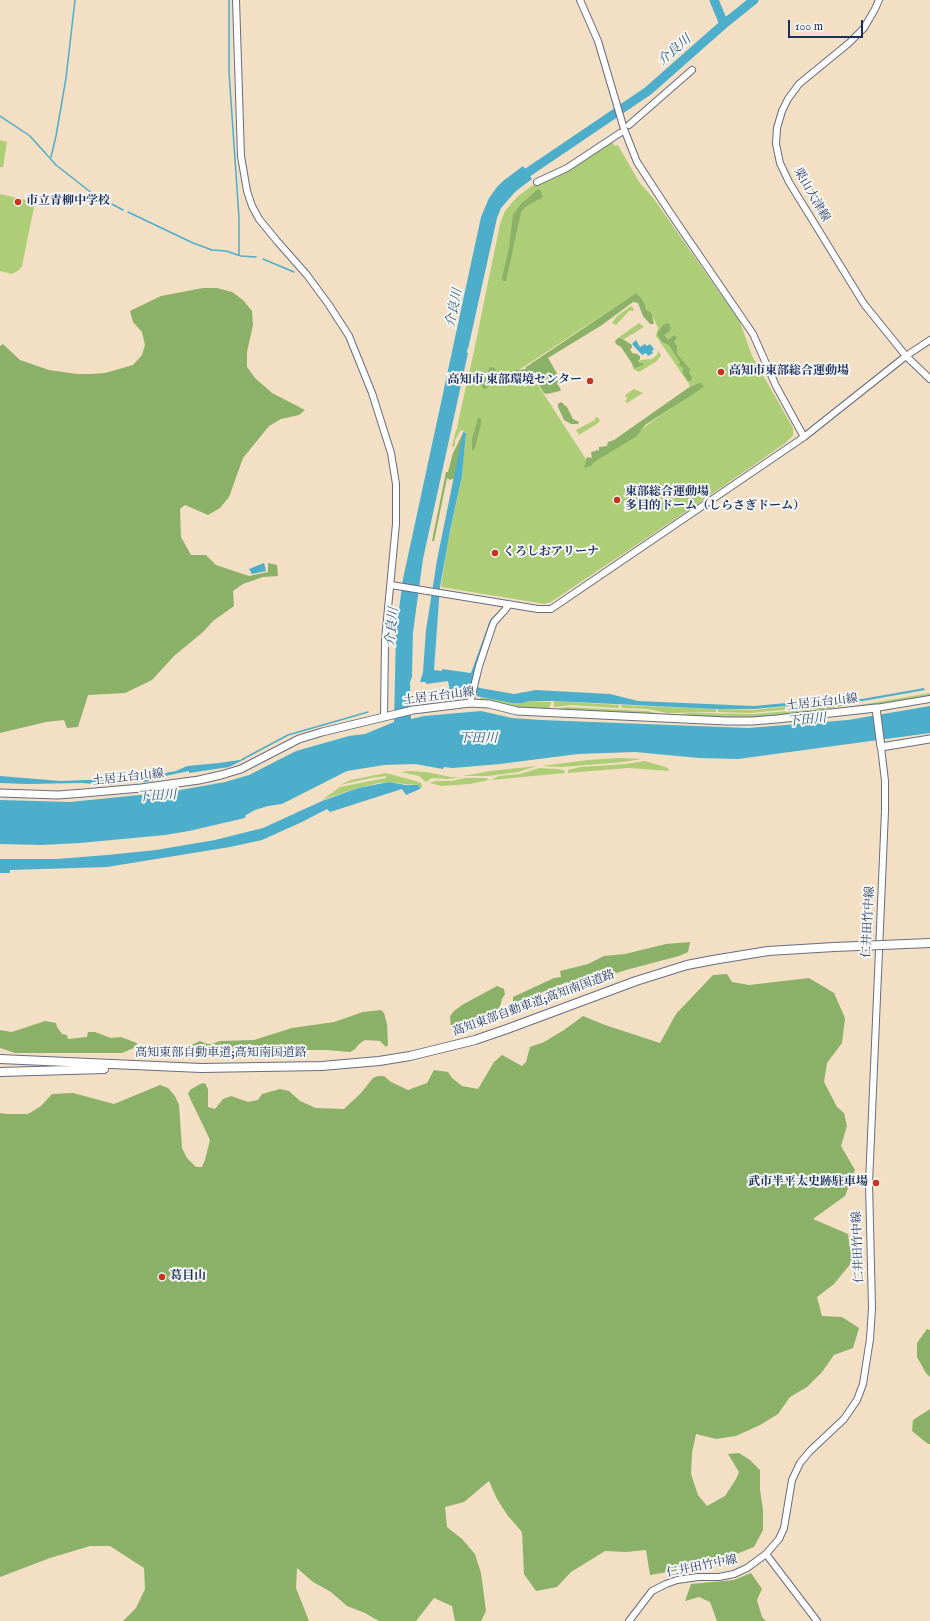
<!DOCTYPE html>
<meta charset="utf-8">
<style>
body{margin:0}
#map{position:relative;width:930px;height:1621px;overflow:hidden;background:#f3dfc3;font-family:"IM FELL English",serif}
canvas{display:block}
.scale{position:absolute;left:788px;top:20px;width:75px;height:18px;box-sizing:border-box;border:2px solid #1b2f5e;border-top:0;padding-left:5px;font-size:12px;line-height:14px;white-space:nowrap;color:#1b2f5e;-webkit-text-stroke:3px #f6f6f2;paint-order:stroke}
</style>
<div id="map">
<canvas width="930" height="1621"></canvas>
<div class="scale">100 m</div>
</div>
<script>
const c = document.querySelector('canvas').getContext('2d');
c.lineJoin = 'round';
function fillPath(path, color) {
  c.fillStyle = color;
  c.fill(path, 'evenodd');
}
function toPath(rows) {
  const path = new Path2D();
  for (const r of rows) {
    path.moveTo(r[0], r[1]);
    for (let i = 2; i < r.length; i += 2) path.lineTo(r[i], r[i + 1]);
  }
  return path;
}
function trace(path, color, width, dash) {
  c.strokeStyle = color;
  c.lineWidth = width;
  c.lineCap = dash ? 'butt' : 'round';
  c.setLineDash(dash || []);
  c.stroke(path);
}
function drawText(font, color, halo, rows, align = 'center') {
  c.font = font + ' "IM FELL English","Noto Serif JP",serif';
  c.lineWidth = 4;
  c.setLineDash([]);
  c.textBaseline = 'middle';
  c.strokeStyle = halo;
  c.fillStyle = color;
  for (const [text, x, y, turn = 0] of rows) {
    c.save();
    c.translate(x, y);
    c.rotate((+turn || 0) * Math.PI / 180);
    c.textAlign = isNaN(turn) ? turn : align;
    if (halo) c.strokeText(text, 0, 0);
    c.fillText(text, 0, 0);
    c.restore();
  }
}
fillPath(toPath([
 [0,140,7,142,3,167,0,167],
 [611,142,615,146,618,145,639,182,654,199,740,322,752,356,793,428,793,436,784,444,693,507,551,602,545,604,441,587,447,547,462,476,466,433,461,430,455,440,455,445,453,447,452,446,456,430,458,428,457,427,474,351,500,224,505,211,517,197,533,185,542,183],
 [636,293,654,319,658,328,656,336,689,384,691,394,643,428,637,434,589,464,538,385,521,374,519,370],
 [0,194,35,202,22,266,19,270,12,274,0,271],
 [631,306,634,309,633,311,629,311,616,325,612,323,617,316],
 [639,323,644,327,624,339,618,338],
 [658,351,661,355,657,361,639,372,633,369,632,364,641,360,652,359,657,355],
 [634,389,643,393,627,403,625,401,627,399,625,395],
 [597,417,600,420,598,423,579,435,576,430,595,420,595,418],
 [930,693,930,696,829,711,837,709],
 [483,697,512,703,523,703,529,701,551,702,549,709,515,707,480,700,480,698],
 [554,701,586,703,619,705,618,708,571,705,554,707],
 [858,701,856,703,823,710,803,708,750,713,718,712,718,709,754,710,827,702],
 [621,705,716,709,716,712,667,713,648,709,622,708],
 [566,707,647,711,665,715,555,710],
 [801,710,823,711,742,719,675,715,689,713,754,714],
 [620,758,642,759,623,762,562,767,542,766,588,760],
 [645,761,668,768,669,771,628,768,568,773,568,770,580,767,626,764],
 [537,766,518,772,488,776,463,776,491,771],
 [539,768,556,769,564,770,565,773,491,780,499,776,520,774],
 [410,771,426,772,451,777,460,777,448,779,432,778,426,782,419,776,401,772],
 [386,773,416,781,421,783,422,787,420,789,419,785,404,784,389,782,379,783,357,788,322,800,340,787,386,778,386,776,371,778,340,785,351,780],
 [465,778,486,778,489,780,470,784,441,786,430,783,435,781,451,781]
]), '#adce76');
fillPath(toPath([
 [538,189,540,190,543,197,525,207,521,212,506,281,503,281,502,278,509,248,513,215,520,205],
 [203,288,217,288,232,292,243,300,252,311,253,325,247,352,247,367,255,378,272,393,305,410,299,415,281,419,269,426,243,458,229,497,220,508,208,515,185,505,180,509,181,537,191,555,206,555,216,565,249,576,268,572,268,563,277,565,278,576,263,577,243,584,233,591,234,606,213,621,203,632,174,656,152,680,125,693,88,695,78,727,67,728,64,720,46,722,0,733,0,346,3,344,20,360,49,370,77,374,91,374,105,373,133,365,142,355,145,345,142,332,133,322,130,311,161,296],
 [636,293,642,299,647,310,649,311,652,315,654,324,650,324,643,316,638,303,633,302,602,325,548,358,562,382,559,386,561,390,560,391,547,394,544,393,538,383,525,374,511,374,507,372,526,369,526,367,529,365],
 [667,323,669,324,671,328,669,332,664,335,668,340,674,335,677,337,674,342,677,346,677,354,690,369,689,373,692,377,691,381,688,381,682,372,684,368,679,365,680,362,669,345,662,342,657,334,662,326],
 [618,338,621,338,632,345,632,348,630,349,632,353,637,354,640,356,640,359,638,361,639,363,643,363,643,365,635,368,621,347,616,344,615,341],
 [490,367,494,368,499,374,492,378,487,388,483,389,482,386],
 [699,383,701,383,704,387,645,425,637,436,594,462,591,466,584,468,587,457,592,458,591,452,599,450,599,447,607,446,608,442,614,440,688,388],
 [561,402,567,407,573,419,579,422,578,424,571,424,564,420,558,407,558,404],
 [478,418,481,419,481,424,475,448,472,451,472,439],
 [463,433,461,459,456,466,457,468,456,477,450,480,447,478,434,541,432,541,446,472,448,472,453,453],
 [690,942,688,952,679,956,626,970,575,986,567,982,513,1004,513,997,554,978,561,977,560,971,588,964,604,956,625,954,666,944],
 [727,974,732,982,749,985,809,978,834,993,845,1018,842,1043,827,1063,824,1082,837,1107,844,1113,847,1126,841,1146,855,1170,845,1196,813,1219,848,1234,852,1262,834,1284,817,1297,822,1316,842,1317,859,1328,853,1348,834,1355,822,1372,807,1387,790,1397,778,1414,760,1425,736,1436,716,1439,696,1434,692,1453,691,1474,698,1495,707,1506,725,1496,736,1479,739,1472,728,1454,739,1453,750,1460,760,1470,760,1490,763,1510,763,1530,754,1547,734,1555,691,1568,650,1575,646,1550,626,1552,605,1551,571,1572,557,1587,536,1591,524,1574,522,1532,508,1516,497,1499,489,1481,464,1502,445,1507,447,1527,462,1539,475,1554,481,1573,486,1611,481,1621,455,1621,452,1606,434,1598,416,1621,379,1621,365,1613,347,1606,331,1592,313,1582,297,1568,296,1588,309,1621,123,1621,136,1608,145,1589,144,1568,110,1546,90,1546,50,1558,0,1577,0,1113,6,1114,28,1114,41,1106,52,1094,73,1093,114,1104,160,1085,168,1088,175,1096,179,1105,182,1148,187,1158,196,1167,202,1167,205,1160,210,1140,188,1094,190,1090,200,1084,205,1083,208,1089,208,1107,215,1109,223,1099,231,1096,248,1102,258,1100,262,1094,280,1089,289,1091,300,1101,316,1108,344,1109,361,1093,373,1078,378,1076,384,1076,391,1082,408,1090,427,1083,434,1070,448,1072,452,1078,462,1086,478,1089,494,1062,502,1055,522,1066,526,1062,530,1047,544,1042,564,1030,583,1016,605,1025,660,1043,676,1014,713,975],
 [497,986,504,989,505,994,502,999,497,1018,491,1023,487,1015,480,1020,451,1030,450,1016,454,1011,462,1005],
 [381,1010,384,1013,387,1024,388,1045,386,1047,380,1041,365,1040,359,1044,355,1049,350,1052,327,1050,298,1050,269,1054,251,1053,239,1049,224,1052,211,1051,201,1047,191,1048,189,1046,200,1041,207,1044,212,1044,220,1041,254,1040,292,1028,334,1022,363,1012],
 [45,1021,56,1023,57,1027,62,1034,67,1035,68,1039,87,1037,88,1032,95,1032,111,1038,121,1037,137,1043,136,1047,122,1053,15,1053,0,1048,0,1030,12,1032],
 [927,1329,930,1330,930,1377,926,1373,917,1357,917,1343],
 [930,1409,930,1444,928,1444,912,1431,913,1420],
 [751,1573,762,1589,757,1600,762,1617,766,1621,717,1621,710,1602,699,1597,685,1601,691,1584,734,1580]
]), '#8ab167');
fillPath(toPath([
 [523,166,532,179,516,191,501,208,497,218,468,349,467,350,467,353,468,353,423,559,413,632,412,677,410,682,411,719,424,716,481,711,512,718,541,720,748,728,848,720,930,706,930,733,738,759,699,758,635,752,578,754,500,764,453,768,444,767,443,769,415,764,384,765,347,771,282,804,268,806,255,810,246,815,245,818,189,831,165,835,80,843,42,845,0,844,0,800,70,802,169,792,225,782,249,775,296,751,349,736,365,734,394,722,396,632,403,579,481,217,489,198,497,187,503,181],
 [636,340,640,347,645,344,647,346,650,344,654,349,652,351,653,353,648,356,646,353,642,355,632,344],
 [463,432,466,433,462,476,450,531,440,587,434,670,442,671,442,669,471,673,490,620,499,611,500,613,472,685,480,688,514,694,536,690,610,694,638,701,754,706,829,699,862,699,930,687,924,688,925,690,863,701,827,702,754,709,715,709,554,701,529,701,523,703,512,703,476,696,454,696,455,693,450,691,448,681,427,684,425,682,420,682,423,672,426,630,437,560],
 [264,563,266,571,252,574,249,569],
 [244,758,245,759,229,767,189,773,189,771,165,776,165,778,145,782,143,782,142,779,110,785,81,783,27,784,0,783,0,776,61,781,137,778,176,771,187,766,219,763,240,760],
 [389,782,405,785,419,785,420,789,406,795,402,789,330,812,327,809,302,822,262,840,230,847,107,867,10,870,10,873,0,873,0,859,57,859,107,855,156,850,215,840,263,828,322,801,358,788]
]), '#4caecb');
trace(toPath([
 [229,0,229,72,239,218,239,255],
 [0,116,30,136,56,165,93,194,123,210],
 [51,157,56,136,66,78,75,0],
 [128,212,193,243,212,250,226,251,241,256,256,257],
 [263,259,294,272],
 [243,759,288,735,368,712]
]), '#4caecb', 1.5);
trace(toPath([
 [714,0,724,24],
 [518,179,648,91,724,24,754,0]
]), '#4caecb', 9);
const secondary = toPath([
 [236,0,241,156,247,191,252,206,259,219,277,241,307,275,329,305,349,336,372,393,391,453,396,484,396,524,385,640,384,717],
 [580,0,598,41,624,129,637,162,671,214,753,334,776,386,804,437],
 [879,0,875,9,864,28,849,43,799,84,788,99,782,111,777,128,776,144,780,163,789,182,864,304,906,356,930,379],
 [629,125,692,70],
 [537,182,567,168,620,133],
 [391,585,538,609,551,609,804,437,906,356,930,340],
 [470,703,479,666,492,627,494,622,505,610,509,604],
 [876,708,930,699],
 [766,1554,817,1621],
 [629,1621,652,1591,666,1584,677,1580,698,1577,719,1577,734,1574,747,1568,766,1554,779,1539,784,1528,792,1480,800,1463,810,1451,844,1419,857,1400,863,1384,870,1339,872,1308,869,1183,885,811,885,781,881,747]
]);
const primary = toPath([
 [0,793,58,795,84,793,141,788,199,780,221,775,241,769,299,739,322,732,413,710,470,703,489,704,517,711,726,721,752,721,777,719,876,708,881,747,930,739]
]);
const highway = toPath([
 [0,1059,201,1068,322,1066,379,1061,410,1056,475,1040,507,1029,636,981,687,965,713,960,768,951,834,947],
 [0,1072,104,1069]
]);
trace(secondary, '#676d81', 8);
trace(primary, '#676d81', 9);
trace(highway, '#676d81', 10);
trace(secondary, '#fff', 6);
trace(primary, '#fff', 7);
trace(highway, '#fff', 8);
const highwayBridge = toPath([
 [834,947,930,943]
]);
trace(highwayBridge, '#676d81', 10, []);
trace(highwayBridge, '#fff', 8);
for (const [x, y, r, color] of [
 [18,202,4,"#c8321e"],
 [721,372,4,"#c8321e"],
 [590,381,4,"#c8321e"],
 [617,500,4,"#c8321e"],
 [495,553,4,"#c8321e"],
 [876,1183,4,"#c8321e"],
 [162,1277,4,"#c8321e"]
]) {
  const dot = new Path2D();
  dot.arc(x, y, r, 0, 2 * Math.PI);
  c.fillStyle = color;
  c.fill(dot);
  trace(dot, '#f6f6f2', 1.5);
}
drawText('12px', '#1b2f5e', '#f6f6f2', [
 ["栗山大津線",811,195,60],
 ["土居五台山線",439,697,-7],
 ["土居五台山線",822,703,-6],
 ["土居五台山線",128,778,-6],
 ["仁井田竹中線",869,922,-87],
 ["高知東部自動車道;高知南国道路",534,1004,-20],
 ["高知東部自動車道;高知南国道路",221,1054],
 ["仁井田竹中線",859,1247,-92],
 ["仁井田竹中線",702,1567,-11]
]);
drawText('bold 12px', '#1b2f5e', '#f6f6f2', [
 ["市立青柳中学校",26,202],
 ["高知市東部総合運動場",729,372],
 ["高知市 東部環境センター",582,381,"right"],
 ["東部総合運動場",625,493],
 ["多目的ドーム（しらさぎドーム）",625,507],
 ["くろしおアリーナ",503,553],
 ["武市半平太史跡駐車場",868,1183,"right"],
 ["葛目山",170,1277]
], 'left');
drawText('italic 13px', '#2c5b84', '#f6f6f2', [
 ["介良川",675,51,-41],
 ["介良川",455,308,-78],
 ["介良川",393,627,-84],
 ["下田川",807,721,-6],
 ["下田川",478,739],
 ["下田川",157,797,-4]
]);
</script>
